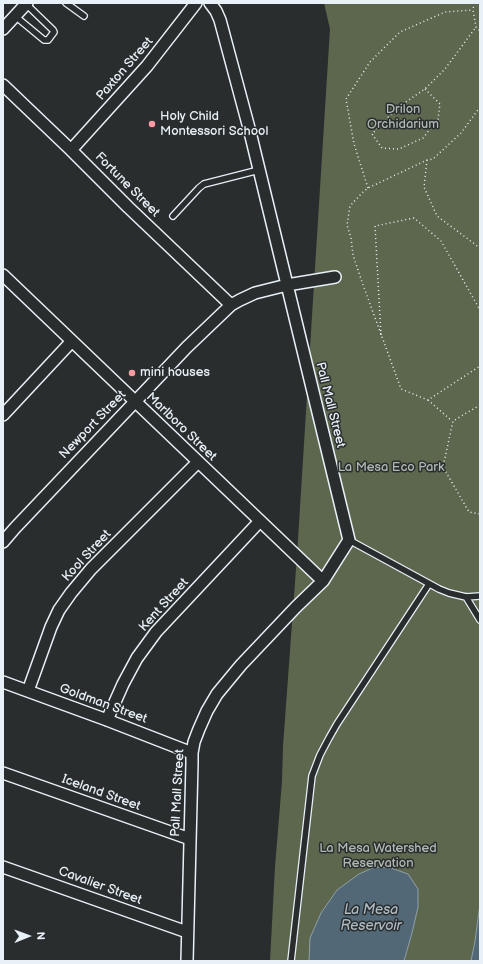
<!DOCTYPE html>
<style>
body{margin:0}
#map{position:relative;width:483px;height:964px;overflow:hidden;background:#2a2d2e;font-family:"Balsamiq Sans",sans-serif}
canvas{display:block}
.frame{position:absolute;inset:0;border:4px solid #e8f1f8;pointer-events:none}
.north{position:absolute;left:8px;top:916px;width:40px;height:40px;-webkit-text-stroke:3px #2a2d2e;paint-order:stroke;rotate:89deg;font-size:11px;font-weight:700;line-height:16px;text-align:center;color:#e8f1f8}
.north::after{content:'';display:block;margin:auto;width:14px;height:18px;background:#e8f1f8;clip-path:polygon(50% 0,100% 100%,50% 72%,0 100%)}
</style>
<div id="map">
<canvas width="483" height="964"></canvas>
<div class="frame"></div>
<div class="north">N</div>
</div>
<script>
const c = document.querySelector('canvas').getContext('2d');
c.lineJoin = 'round';
function fillPath(path, color) {
  c.fillStyle = color;
  c.fill(path, 'evenodd');
}
function toPath(rows) {
  const path = new Path2D();
  for (const r of rows) {
    path.moveTo(r[0], r[1]);
    for (let i = 2; i < r.length; i += 2) path.lineTo(r[i], r[i + 1]);
  }
  return path;
}
function trace(path, color, width, dash) {
  c.strokeStyle = color;
  c.lineWidth = width;
  c.lineCap = dash ? 'butt' : 'round';
  c.setLineDash(dash || []);
  c.stroke(path);
}
function drawText(font, color, halo, rows, align = 'center') {
  c.font = font + ' "Balsamiq Sans",sans-serif';
  c.lineWidth = 3;
  c.setLineDash([]);
  c.textBaseline = 'middle';
  c.strokeStyle = halo;
  c.fillStyle = color;
  for (const [text, x, y, turn = 0] of rows) {
    c.save();
    c.translate(x, y);
    c.rotate((+turn || 0) * Math.PI / 180);
    c.textAlign = isNaN(turn) ? turn : align;
    if (halo) c.strokeText(text, 0, 0);
    c.fillText(text, 0, 0);
    c.restore();
  }
}
fillPath(toPath([
 [324,3,480,3,480,961,270,961,275,867,282,781,283,746,297,555,330,29]
]), '#5d674e');
const water = toPath([
 [375,867,391,868,408,874,418,889,418,907,412,933,404,961,309,961,310,938,321,913,337,890,359,874,375,867],
 [480,904,480,961,471,961,475,941,480,904]
]);
fillPath(water, '#526876');
trace(water, '#8e9faa', 1);
const service = toPath([
 [66,3,84,16],
 [15,16,44,40,48,40,54,32,53,30,26,4],
 [173,216,199,188,204,184,259,170],
 [349,540,439,589,449,593,466,597,480,596],
 [466,597,480,620],
 [291,961,312,776,320,755,329,738,337,724,429,584]
]);
const minor = toPath([
 [3,29,27,3],
 [3,85,71,150,128,207,231,305],
 [71,150,147,66,196,3],
 [3,275,323,581],
 [3,415,72,341],
 [3,542,15,528,187,347,231,305,240,300,255,293,287,285,335,277],
 [3,682,107,720,192,753],
 [28,691,51,627,59,610,71,593,91,569,198,462],
 [107,720,123,684,137,658,156,632,260,521],
 [3,773,190,839],
 [3,867,187,932],
 [187,961,192,763,192,753,194,742,199,729,207,711,217,694,241,665,296,607,323,581,349,540,249,128,220,20,216,11,210,3]
]);
trace(service, '#e8f1f8', 8);
trace(minor, '#e8f1f8', 14);
trace(toPath([
 [474,3,473,10,476,27,480,31],
 [425,89,440,104,438,119,423,138,399,149,382,148,372,134,397,108,425,89,445,69,476,27],
 [480,107,461,133,433,159,427,160,368,188,362,193,350,206,347,225,351,238,353,255,362,282,401,389,428,400,480,366],
 [427,160,424,187,437,216,480,248],
 [368,188,354,144,346,99,370,62,400,32,445,12,473,10],
 [381,335,375,226,414,218,441,241,480,310],
 [428,400,452,421],
 [480,405,453,421,443,467,469,512,480,514]
]), '#e8f1f8', 1.5, [1, 3]);
trace(service, '#2a2d2e', 5.5);
trace(minor, '#2a2d2e', 11);
for (const [x, y, r, color] of [
 [152,124,4,"#ff9aa2"],
 [132,373,4,"#ff9aa2"]
]) {
  const dot = new Path2D();
  dot.arc(x, y, r, 0, 2 * Math.PI);
  c.fillStyle = color;
  c.fill(dot);
  trace(dot, '#2a2d2e', 1.5);
}
drawText('13px', '#e8f1f8', '#2a2d2e', [
 ["Paxton Street",125,69,-49],
 ["Fortune Street",127,185,45],
 ["Pall Mall Street",330,405,76],
 ["Newport Street",93,425,-46],
 ["Marlboro Street",181,427,44],
 ["Kool Street",87,556,-47],
 ["Kent Street",164,605,-48],
 ["Goldman Street",103,704,20],
 ["Iceland Street",101,793,20],
 ["Pall Mall Street",178,793,-87],
 ["Cavalier Street",100,886,20]
]);
drawText('13px', '#b0bab4', '#2a2d2e', [
 ["Drilon",403,110],
 ["Orchidarium",403,125],
 ["La Mesa Eco Park",391,468],
 ["La Mesa Watershed",378,849],
 ["Reservation",378,864]
]);
drawText('13px', '#e8f1f8', '#2a2d2e', [
 ["Holy Child",160,117],
 ["Montessori School",160,132],
 ["mini houses",140,373]
], 'left');
drawText('italic 14px', '#acbac4', '#2a2d2e', [
 ["La Mesa",371,910],
 ["Reservoir",371,926]
]);
</script>
